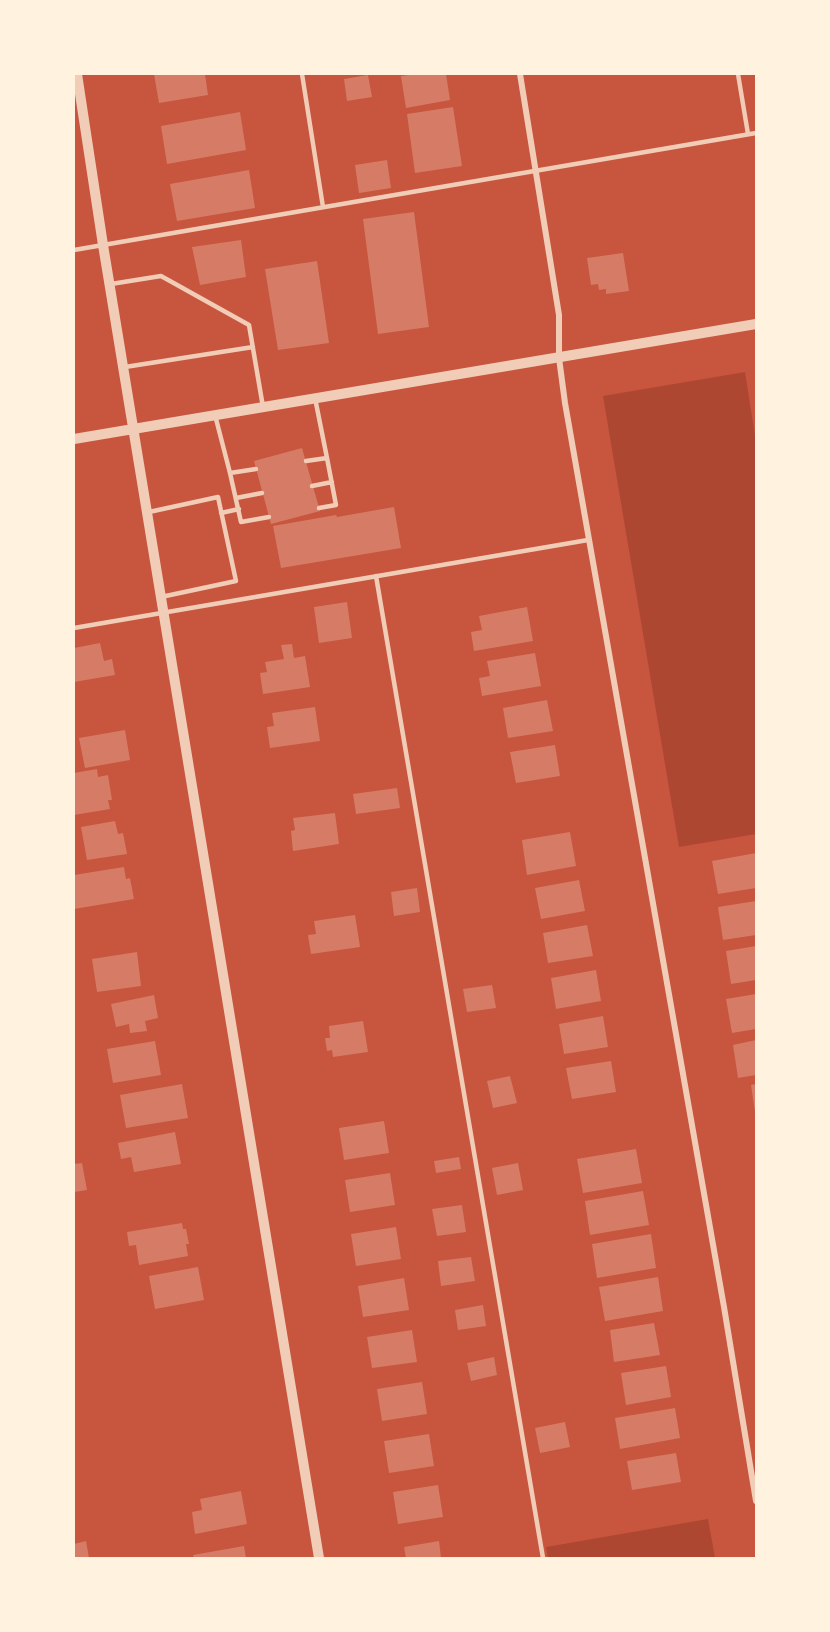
<!DOCTYPE html>
<style>
body{margin:0}
#map{position:relative;width:830px;height:1632px;overflow:hidden;background:#c8553d;font-family:Karla,sans-serif}
canvas{display:block}
.frame{position:absolute;inset:0;border:75px solid #fff3e0;pointer-events:none}
</style>
<div id="map">
<canvas width="830" height="1632"></canvas>
<div class="frame"></div>
</div>
<script>
const c = document.querySelector('canvas').getContext('2d');
c.lineJoin = 'round';
function fillPath(path, color) {
  c.fillStyle = color;
  c.fill(path, 'evenodd');
}
function toPath(rows) {
  const path = new Path2D();
  for (const r of rows) {
    path.moveTo(r[0], r[1]);
    for (let i = 2; i < r.length; i += 2) path.lineTo(r[i], r[i + 1]);
  }
  return path;
}
function trace(path, color, width, dash) {
  c.strokeStyle = color;
  c.lineWidth = width;
  c.lineCap = dash ? 'butt' : 'round';
  c.setLineDash(dash || []);
  c.stroke(path);
}
fillPath(toPath([
 [745,372,756,442,756,834,679,847,603,396],
 [708,1519,715,1558,548,1558,546,1547]
]), '#ae4732');
fillPath(toPath([
 [154,74,205,74,208,95,159,103],
 [416,74,446,74,450,100,406,108,401,76],
 [368,75,372,97,347,101,344,79],
 [453,107,462,166,415,173,407,114],
 [240,112,246,150,167,164,161,126],
 [387,160,391,188,359,193,355,165],
 [249,170,255,208,177,221,170,184],
 [414,212,429,327,378,334,363,219],
 [241,240,246,277,200,285,192,247],
 [623,253,629,291,606,294,606,289,599,290,598,284,591,285,587,258],
 [317,261,329,343,278,350,265,269],
 [302,448,320,511,271,524,254,461],
 [394,507,401,548,281,568,273,526,336,515,337,517],
 [347,602,352,638,319,643,314,607],
 [527,607,533,641,474,651,471,632,482,630,479,616],
 [100,643,104,661,112,659,115,675,74,682,74,648],
 [292,644,294,658,305,656,310,687,263,694,260,673,267,672,265,662,284,659,281,645],
 [535,653,541,686,482,696,479,678,490,676,487,661],
 [547,700,553,731,508,738,503,708],
 [315,707,320,741,270,748,267,727,274,726,272,713],
 [125,730,130,760,85,768,79,738],
 [555,745,560,776,516,783,510,752],
 [97,769,98,777,108,775,112,800,108,800,110,809,74,815,74,773],
 [397,788,400,808,356,814,353,794],
 [335,813,339,844,293,851,291,831,295,830,293,818],
 [115,821,118,834,123,833,127,854,87,860,81,827],
 [570,832,576,866,527,875,522,840],
 [756,853,756,888,718,894,712,861],
 [124,867,126,879,130,878,134,899,74,909,74,875],
 [579,880,585,911,541,919,535,888],
 [417,888,420,912,394,916,391,892],
 [756,901,756,935,723,940,718,907],
 [355,915,360,947,311,954,308,935,316,934,314,921],
 [587,925,593,956,548,963,543,933],
 [756,946,756,980,731,984,726,951],
 [137,952,141,986,97,992,92,959],
 [596,970,601,1001,556,1009,551,978],
 [492,985,496,1008,467,1012,463,989],
 [756,994,756,1029,732,1033,726,999],
 [154,995,158,1018,145,1021,147,1031,130,1033,129,1024,116,1027,111,1004],
 [603,1016,608,1047,564,1054,559,1024],
 [363,1021,368,1052,333,1057,332,1050,327,1051,325,1038,330,1038,329,1026],
 [756,1040,756,1075,738,1078,733,1045],
 [155,1041,161,1075,113,1083,107,1049],
 [611,1061,616,1092,572,1099,566,1068],
 [510,1076,517,1103,493,1108,487,1081],
 [182,1084,188,1118,126,1128,120,1095],
 [756,1084,756,1112,755,1112,751,1085],
 [384,1121,389,1153,344,1160,339,1128],
 [175,1132,181,1164,134,1172,131,1157,121,1159,118,1143],
 [636,1149,642,1183,583,1193,577,1159],
 [459,1157,461,1169,436,1173,434,1161],
 [82,1163,87,1190,74,1192,74,1164],
 [518,1163,523,1190,497,1195,492,1168],
 [390,1173,395,1205,350,1212,345,1180],
 [643,1191,649,1225,590,1235,585,1201],
 [462,1205,466,1232,437,1236,432,1209],
 [182,1223,183,1229,186,1229,189,1244,186,1244,188,1256,139,1265,136,1245,129,1246,127,1232],
 [396,1227,401,1259,356,1266,351,1234],
 [651,1234,656,1268,597,1278,592,1244],
 [471,1257,475,1281,441,1286,438,1261],
 [198,1267,204,1300,155,1309,149,1276],
 [658,1277,663,1311,605,1321,599,1287],
 [404,1278,409,1310,363,1317,358,1286],
 [483,1305,486,1326,458,1330,455,1310],
 [654,1323,660,1355,614,1362,610,1330],
 [412,1330,417,1362,372,1368,367,1337],
 [494,1357,497,1375,471,1381,467,1363],
 [666,1366,671,1397,626,1405,621,1373],
 [422,1382,427,1414,382,1421,377,1389],
 [675,1408,680,1438,620,1449,615,1418],
 [565,1422,570,1447,540,1453,535,1428],
 [429,1434,434,1466,389,1473,384,1441],
 [676,1453,681,1482,632,1490,627,1461],
 [438,1485,443,1517,398,1524,393,1492],
 [241,1491,247,1524,195,1534,192,1512,202,1510,200,1499],
 [86,1541,89,1558,74,1558,74,1554,75,1554,74,1544],
 [439,1541,441,1558,406,1558,404,1547],
 [244,1546,246,1558,194,1558,193,1555]
]), '#d67c66');
trace(toPath([
 [302,74,323,207],
 [738,74,748,134],
 [74,250,756,133],
 [111,284,161,276,249,325,263,407],
 [125,367,253,347],
 [215,415,230,473,256,469],
 [306,461,327,458,315,398],
 [230,473,241,522,269,517],
 [312,486,332,482],
 [236,498,262,493],
 [319,508,336,505,327,458],
 [149,512,218,497,236,581,161,597],
 [221,513,239,509],
 [376,576,543,1558],
 [74,628,588,540]
]), '#f1ccb7', 4.5);
trace(toPath([
 [520,74,559,315,559,358,565,403,724,1307,756,1501]
]), '#f1ccb7', 6);
trace(toPath([
 [77,74,103,245,319,1558],
 [74,439,756,324]
]), '#f1ccb7', 10);
</script>
